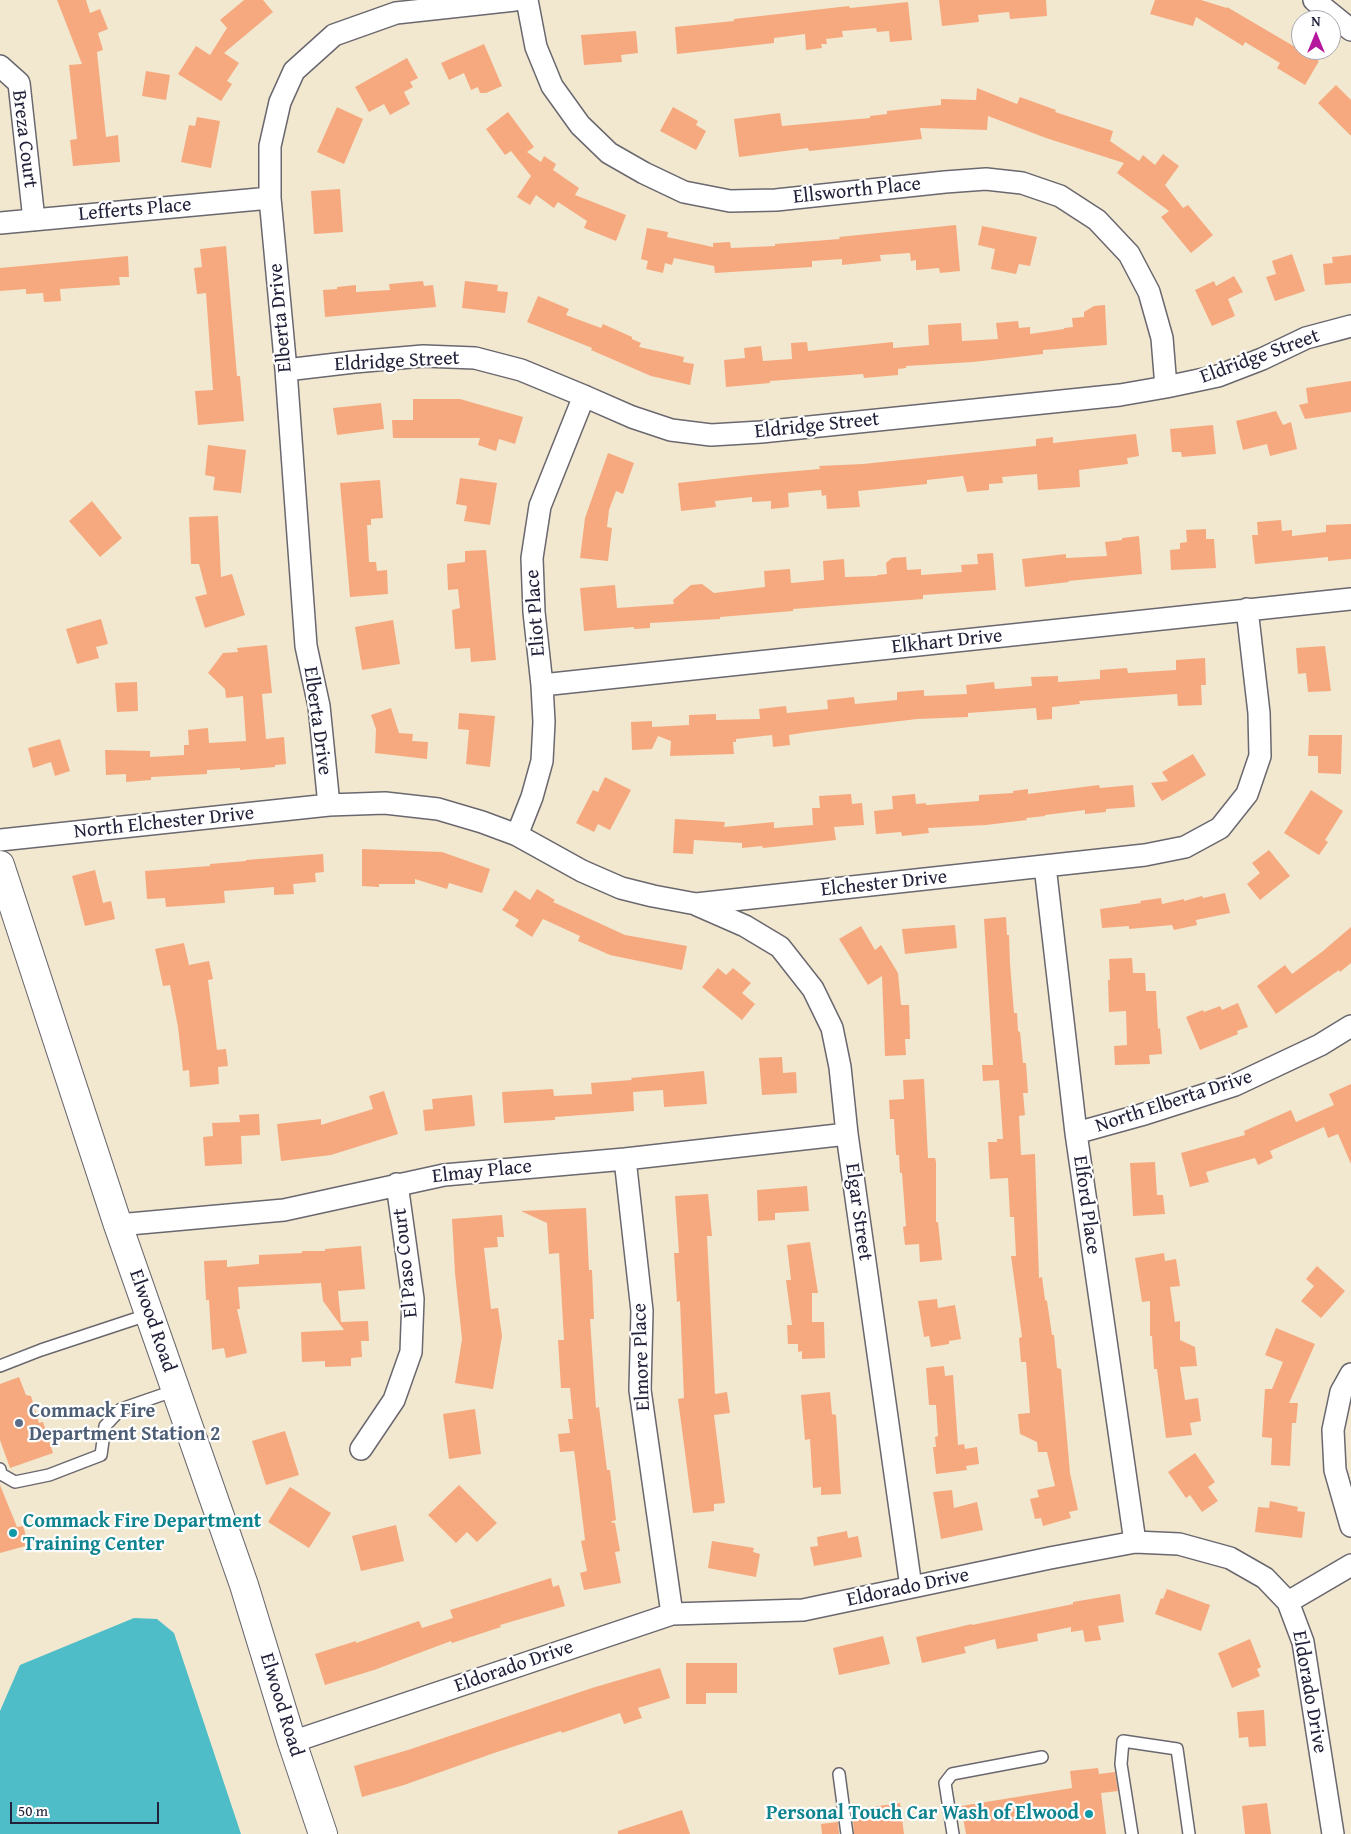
<!DOCTYPE html>
<style>
body{margin:0}
#map{position:relative;width:1351px;height:1834px;overflow:hidden;background:#f1e8cf;font-family:"Gentium Book Plus",serif}
canvas{display:block}
.north{position:absolute;left:1291px;top:10px;width:50px;height:50px;box-sizing:border-box;background:#fff;border:1px solid #a7a7b1;border-radius:50%;rotate:0deg;font-size:14px;font-weight:700;line-height:20px;text-align:center;color:#22223b}
.north::after{content:'';display:block;margin:auto;width:18px;height:22px;background:#b5179e;clip-path:polygon(50% 0,100% 100%,50% 72%,0 100%)}
.scale{position:absolute;left:10px;top:1802px;width:149px;height:22px;box-sizing:border-box;border:2px solid #22223b;border-top:0;padding-left:6px;font-size:15px;line-height:18px;white-space:nowrap;color:#22223b;-webkit-text-stroke:4px #fff;paint-order:stroke}
</style>
<div id="map">
<canvas width="1351" height="1834"></canvas>
<div class="north">N</div>
<div class="scale">50 m</div>
</div>
<script>
const c = document.querySelector('canvas').getContext('2d');
c.lineJoin = 'round';
function fillPath(path, color) {
  c.fillStyle = color;
  c.fill(path, 'evenodd');
}
function toPath(rows) {
  const path = new Path2D();
  for (const r of rows) {
    path.moveTo(r[0], r[1]);
    for (let i = 2; i < r.length; i += 2) path.lineTo(r[i], r[i + 1]);
  }
  return path;
}
function trace(path, color, width, dash) {
  c.strokeStyle = color;
  c.lineWidth = width;
  c.lineCap = dash ? 'butt' : 'round';
  c.setLineDash(dash || []);
  c.stroke(path);
}
function drawText(font, color, halo, rows, align = 'center') {
  c.font = font + ' "Gentium Book Plus",serif';
  c.lineWidth = 4.5;
  c.setLineDash([]);
  c.textBaseline = 'middle';
  c.strokeStyle = halo;
  c.fillStyle = color;
  for (const [text, x, y, turn = 0] of rows) {
    c.save();
    c.translate(x, y);
    c.rotate((+turn || 0) * Math.PI / 180);
    c.textAlign = isNaN(turn) ? turn : align;
    if (halo) c.strokeText(text, 0, 0);
    c.fillText(text, 0, 0);
    c.restore();
  }
}
fillPath(toPath([
 [134,1618,157,1619,174,1633,241,1834,0,1834,0,1711,20,1665]
]), '#4fbdc7');
fillPath(toPath([
 [57,0,86,0,90,13,100,9,108,29,98,33,103,50,97,52,106,137,118,135,120,162,73,166,70,140,77,139,69,65,82,64],
 [244,0,263,0,273,12,224,53,239,63,227,81,232,84,221,101,178,74,196,46,210,55,227,28,220,20],
 [939,0,1046,0,1047,16,1010,19,1009,12,978,15,979,22,942,26],
 [1155,0,1201,0,1227,8,1227,7,1319,61,1305,85,1277,68,1280,63,1245,42,1243,46,1196,17,1193,26,1150,14],
 [908,2,912,40,890,42,889,31,877,32,876,28,842,31,843,37,826,39,827,44,821,44,822,48,806,50,805,34,774,38,774,43,677,54,675,27,734,21,734,19,849,6,850,8],
 [636,31,638,53,621,55,622,62,584,65,581,35],
 [484,44,502,86,486,93,480,93,478,87,471,90,464,73,449,80,441,63],
 [407,58,418,78,410,82,413,87,404,92,410,104,390,115,384,104,369,112,355,87],
 [146,71,170,75,166,100,142,96],
 [1336,85,1351,100,1351,136,1318,103],
 [977,88,1017,104,1020,97,1056,110,1055,112,1113,131,1110,141,1139,161,1143,155,1155,165,1163,154,1179,166,1165,185,1183,208,1188,205,1213,235,1191,253,1161,217,1169,211,1117,173,1124,163,1046,138,988,116,987,130,920,128,922,139,809,151,808,148,739,157,734,119,780,113,782,126,870,118,870,116,887,114,887,111,941,105,941,99,976,100],
 [337,107,363,119,344,164,317,152],
 [673,107,698,121,696,125,706,131,696,150,660,131],
 [508,112,534,147,527,152,541,162,544,156,556,164,553,170,579,188,575,195,626,215,616,241,584,228,587,221,558,202,554,208,536,195,530,205,517,197,531,176,511,151,505,155,486,129],
 [197,117,220,121,211,168,181,162,189,125,195,126],
 [340,189,343,232,314,234,311,191],
 [956,225,960,271,940,273,939,268,916,270,916,260,911,261,910,253,880,255,881,261,842,265,842,259,812,261,812,267,715,273,714,266,674,258,672,265,665,263,663,273,646,269,648,261,641,259,647,228,668,232,667,237,713,247,713,243,730,242,731,248,775,246,775,244,840,239,839,237],
 [982,226,1037,237,1030,266,1019,264,1016,274,991,269,995,249,978,245],
 [226,246,237,376,240,376,244,421,198,425,195,391,213,390,206,293,197,294,194,268,202,267,200,249],
 [1292,254,1305,291,1275,301,1266,277,1276,274,1272,261],
 [1351,255,1351,283,1325,285,1323,264,1333,263,1332,257],
 [128,256,129,277,119,277,120,285,60,289,61,301,44,302,43,293,26,294,26,289,0,291,0,268],
 [1234,276,1243,292,1228,299,1235,316,1212,326,1195,290,1214,281,1216,286],
 [423,281,424,286,433,285,436,307,325,317,323,290,337,289,337,287,356,285,356,292,390,290,389,284],
 [465,281,498,285,497,291,508,292,505,313,462,308],
 [538,296,569,309,566,315,601,328,603,324,632,337,632,339,641,343,639,347,684,357,683,362,694,364,690,385,651,376,591,350,592,348,527,322],
 [1105,305,1107,345,1043,350,1043,354,973,362,906,366,906,368,898,369,898,375,864,378,863,374,770,381,770,383,726,387,724,360,745,358,744,348,761,346,763,361,792,359,791,343,807,342,808,351,893,342,893,348,929,345,928,325,961,323,962,341,998,339,996,323,1018,321,1019,328,1030,327,1030,334,1064,329,1064,328,1073,327,1072,318,1084,317,1084,312,1094,306],
 [1351,381,1351,412,1305,419,1299,405,1308,403,1306,388],
 [413,399,460,399,523,417,515,444,499,439,496,451,478,445,480,438,393,438,392,420,413,420],
 [381,403,384,429,337,435,333,408],
 [1276,411,1283,425,1291,422,1297,449,1270,456,1267,444,1243,450,1236,421],
 [1213,425,1216,454,1182,457,1181,452,1172,452,1170,429],
 [1136,434,1139,456,1127,458,1128,464,1079,470,1080,487,1038,490,1037,474,1002,477,1003,483,989,484,989,490,967,492,963,476,927,480,927,484,858,491,860,507,827,509,826,495,822,496,821,490,788,493,789,507,771,509,771,501,752,502,752,497,715,501,716,507,681,511,678,483,750,475,820,469,819,466,863,464,1036,446,1036,439,1053,437,1053,443],
 [208,445,246,450,241,493,213,490,215,477,205,475],
 [608,453,634,463,623,494,616,491,609,510,607,527,612,528,608,561,580,558,585,518],
 [460,478,497,483,490,525,464,521,467,506,456,504],
 [380,480,383,518,371,519,371,525,367,525,369,562,376,562,377,571,387,570,388,594,350,597,340,483],
 [92,501,122,538,100,557,69,521],
 [218,516,221,577,232,574,245,615,205,628,195,597,207,594,199,564,191,564,189,517],
 [1281,520,1282,531,1292,530,1292,536,1326,532,1326,525,1351,524,1351,559,1328,561,1328,557,1255,564,1252,535,1258,535,1257,522],
 [1206,529,1206,539,1214,539,1216,568,1171,570,1170,550,1180,549,1180,543,1187,542,1186,530],
 [1139,536,1142,574,1068,581,1069,582,1025,587,1022,559,1066,554,1066,558,1107,556,1105,542,1122,540,1122,538],
 [486,550,496,660,471,662,470,648,455,649,452,610,460,608,458,589,448,590,447,564,465,562,465,551],
 [993,553,996,590,923,595,923,599,793,609,793,611,720,617,720,619,650,623,650,628,634,629,634,627,584,631,580,588,615,585,617,608,674,604,673,600,691,585,702,584,714,593,765,587,764,571,790,569,791,583,824,580,823,561,844,559,845,577,877,576,877,575,887,574,886,563,892,558,906,557,907,570,921,569,921,575,962,572,961,565,978,564,977,554],
 [101,619,108,644,96,647,99,658,77,664,66,629],
 [393,620,400,664,362,670,355,627],
 [267,645,272,693,262,694,266,739,284,737,286,764,275,765,275,767,240,770,240,768,207,770,207,774,151,777,151,780,126,782,126,774,106,775,105,750,150,751,150,757,184,755,184,745,189,745,188,730,208,728,209,743,246,741,243,696,226,698,225,689,208,673,223,653,238,652,237,648],
 [1325,646,1331,691,1308,692,1306,673,1298,674,1296,648],
 [1205,658,1206,685,1201,685,1202,705,1178,706,1177,694,1079,701,1080,704,1052,707,1052,719,1037,720,1036,708,968,713,968,717,917,719,808,732,789,735,790,745,773,747,772,735,736,739,736,742,733,742,734,754,670,756,671,741,658,736,652,749,632,750,631,722,652,721,652,727,689,725,689,715,716,714,716,720,760,719,759,709,786,706,787,713,828,709,827,700,854,697,855,704,897,700,897,692,924,690,924,696,967,694,966,685,994,682,995,689,1032,686,1031,677,1058,676,1058,682,1100,679,1100,670,1127,668,1128,673,1176,670,1176,660],
 [137,682,138,711,117,712,115,683],
 [391,708,399,733,413,734,412,741,428,742,427,759,375,753,376,729,371,715],
 [459,713,495,716,490,767,466,764,469,730,458,729],
 [1309,735,1342,735,1341,774,1318,773,1318,756,1308,756],
 [60,739,70,771,55,776,51,762,33,768,28,748],
 [1193,754,1206,775,1162,801,1151,783,1168,781,1162,772],
 [605,777,631,790,610,830,598,824,594,832,576,823,593,790,598,792],
 [1099,785,1100,788,1133,785,1135,807,1106,809,1106,812,1085,814,1085,810,1045,815,1045,816,1026,818,1027,820,986,825,928,828,929,833,902,836,901,832,876,834,874,811,893,809,892,796,915,794,916,804,926,803,926,805,979,801,979,795,1013,793,1013,791,1028,789,1028,794],
 [1311,790,1343,811,1325,840,1328,842,1319,855,1284,833],
 [851,794,852,804,862,803,864,825,834,827,836,840,763,848,762,846,742,848,742,843,694,840,693,854,673,853,675,819,725,822,724,827,774,822,774,828,813,825,812,808,820,808,819,796],
 [362,849,442,852,490,869,482,893,449,883,447,889,415,879,415,884,379,884,379,887,362,886],
 [1269,850,1290,876,1260,900,1247,884,1260,873,1252,863],
 [323,854,324,872,315,873,316,882,293,884,294,894,274,895,274,887,224,891,225,903,166,907,165,898,147,899,145,871,210,866,210,864,246,861,246,860],
 [95,870,103,903,111,901,115,919,85,926,72,876],
 [537,889,555,900,553,902,625,935,687,946,682,970,610,955,578,941,580,936,543,919,532,937,515,926,519,920,502,910,515,890,530,900],
 [1225,893,1230,913,1196,920,1197,925,1174,930,1172,925,1129,929,1129,926,1102,928,1100,909,1141,903,1140,901,1161,898,1162,904,1184,899,1184,901,1202,896,1203,898],
 [1006,917,1007,935,1009,935,1010,964,1014,1013,1017,1013,1018,1031,1020,1032,1023,1063,1026,1063,1028,1093,1023,1093,1025,1115,1019,1116,1021,1155,1035,1154,1039,1278,1042,1277,1045,1300,1047,1301,1052,1335,1054,1335,1057,1368,1061,1369,1070,1473,1078,1510,1069,1512,1071,1518,1043,1526,1041,1518,1035,1519,1030,1499,1039,1497,1037,1490,1055,1486,1047,1452,1038,1452,1037,1442,1020,1434,1018,1414,1030,1413,1026,1362,1021,1362,1019,1338,1022,1337,1011,1256,1016,1256,1014,1217,1010,1217,1008,1178,990,1179,988,1142,997,1142,997,1139,1003,1139,999,1080,983,1081,982,1065,993,1065,984,919],
 [955,925,957,948,905,954,902,929],
 [861,926,875,950,881,945,898,973,901,1005,909,1005,910,1039,905,1039,906,1055,885,1056,882,976,868,985,839,939],
 [1351,927,1351,963,1340,972,1339,970,1276,1014,1257,986,1285,965,1292,974,1323,951],
 [184,943,189,965,209,961,213,979,208,980,217,1050,226,1049,228,1066,218,1067,219,1084,190,1087,189,1070,183,1071,178,1027,170,985,163,986,155,949],
 [1132,958,1133,973,1145,973,1146,991,1156,991,1158,1029,1160,1028,1162,1054,1149,1055,1150,1064,1115,1065,1114,1046,1127,1045,1126,1011,1109,1012,1108,980,1110,980,1109,959],
 [718,968,726,975,733,968,751,983,742,993,755,1004,742,1020,702,987],
 [1238,1003,1248,1027,1237,1031,1238,1034,1200,1050,1186,1017,1203,1010,1204,1012,1220,1006,1222,1010],
 [782,1057,783,1073,796,1072,797,1093,762,1095,759,1058],
 [704,1071,707,1104,664,1107,663,1090,633,1092,634,1111,555,1117,555,1120,504,1123,502,1092,553,1089,554,1096,592,1094,591,1083,632,1080,631,1078],
 [924,1079,928,1158,935,1158,936,1162,936,1222,938,1222,942,1260,920,1262,919,1244,905,1245,903,1227,906,1226,902,1173,900,1173,899,1155,896,1155,894,1119,890,1119,889,1100,904,1099,903,1080],
 [1351,1084,1351,1164,1338,1134,1328,1138,1324,1127,1270,1151,1273,1158,1258,1165,1255,1158,1206,1172,1209,1182,1190,1187,1181,1153,1245,1135,1244,1131,1291,1110,1296,1122,1334,1105,1329,1094],
 [384,1091,398,1134,331,1155,281,1161,277,1124,321,1119,321,1125,373,1109,369,1096],
 [472,1095,475,1126,425,1131,423,1110,433,1109,432,1099],
 [259,1114,260,1135,241,1136,242,1164,205,1166,203,1137,213,1136,212,1123,240,1122,239,1115],
 [1155,1162,1157,1195,1163,1195,1165,1214,1133,1216,1130,1163],
 [807,1186,809,1211,775,1213,775,1220,758,1221,757,1190],
 [708,1194,712,1236,707,1236,715,1394,727,1392,730,1413,714,1415,725,1503,714,1504,714,1511,693,1513,678,1399,684,1398,680,1301,677,1302,674,1253,679,1253,675,1196],
 [586,1208,589,1270,592,1270,594,1319,590,1319,596,1408,599,1407,607,1470,610,1470,616,1520,610,1522,615,1523,620,1551,615,1552,621,1583,584,1590,580,1573,587,1571,581,1541,585,1540,575,1457,574,1451,560,1452,558,1434,570,1433,568,1419,573,1419,570,1388,561,1388,558,1340,564,1340,559,1253,549,1254,547,1223,521,1211],
 [502,1215,504,1237,497,1237,498,1247,484,1248,491,1309,498,1308,502,1336,493,1389,455,1383,462,1339,455,1273,452,1219],
 [810,1242,818,1293,812,1293,812,1322,824,1322,825,1358,802,1359,802,1351,798,1352,798,1344,788,1344,787,1325,792,1325,786,1280,791,1280,787,1245],
 [361,1246,365,1289,338,1291,341,1322,368,1321,369,1341,361,1341,362,1357,351,1358,351,1366,325,1367,325,1361,302,1362,301,1332,344,1330,323,1301,321,1283,238,1287,240,1309,237,1309,247,1353,226,1358,224,1348,212,1350,209,1300,206,1300,204,1261,227,1260,227,1267,259,1264,259,1255,302,1253,302,1251,325,1251,325,1249],
 [1164,1253,1165,1261,1176,1259,1180,1286,1170,1287,1175,1322,1180,1321,1180,1340,1195,1347,1197,1366,1180,1367,1185,1400,1198,1398,1201,1421,1190,1423,1192,1435,1166,1438,1157,1369,1154,1369,1152,1336,1150,1336,1150,1301,1142,1302,1135,1258],
 [1317,1266,1345,1291,1321,1318,1301,1301,1314,1286,1306,1279],
 [937,1299,938,1308,955,1305,961,1339,949,1341,949,1344,931,1347,929,1336,924,1337,918,1301],
 [1276,1328,1315,1344,1289,1403,1298,1403,1296,1423,1292,1423,1290,1466,1271,1465,1272,1438,1262,1437,1265,1389,1272,1389,1283,1362,1265,1355],
 [944,1366,945,1376,953,1375,958,1445,964,1444,965,1449,977,1447,979,1464,966,1466,967,1470,936,1474,933,1447,936,1447,935,1437,938,1436,936,1405,929,1405,926,1368],
 [19,1377,26,1395,31,1396,39,1423,43,1422,53,1453,10,1468,0,1440,0,1384],
 [830,1392,832,1414,836,1415,841,1494,821,1495,821,1487,813,1488,810,1439,805,1440,801,1395],
 [475,1409,481,1454,449,1459,443,1414],
 [285,1431,299,1475,266,1485,252,1441],
 [1195,1453,1215,1482,1208,1487,1218,1501,1202,1512,1190,1495,1186,1498,1168,1472],
 [0,1485,17,1527,23,1526,29,1545,0,1553],
 [459,1485,497,1523,477,1542,467,1532,456,1543,428,1515],
 [290,1487,331,1513,309,1548,268,1522],
 [952,1490,954,1508,977,1502,983,1530,941,1539,933,1492],
 [1270,1501,1298,1507,1297,1511,1305,1512,1302,1538,1255,1532,1258,1507,1269,1508],
 [396,1525,404,1561,361,1571,352,1536],
 [847,1531,848,1538,858,1536,862,1557,814,1566,810,1547,818,1546,817,1537],
 [712,1541,754,1548,753,1552,760,1554,756,1577,708,1568],
 [551,1578,553,1587,559,1585,565,1606,500,1625,501,1627,452,1643,451,1641,374,1670,325,1685,315,1654,356,1641,356,1643,419,1621,422,1628,453,1618,450,1610],
 [1167,1589,1210,1605,1201,1631,1155,1614,1161,1598,1163,1599],
 [1120,1594,1124,1622,1098,1626,1101,1640,1085,1642,1083,1630,1071,1632,1071,1627,1037,1634,1038,1641,997,1649,995,1639,964,1647,966,1653,922,1663,916,1637,972,1624,972,1625,1073,1604,1073,1602],
 [883,1636,890,1664,839,1675,833,1648],
 [1250,1639,1261,1667,1257,1669,1260,1676,1232,1688,1218,1653],
 [686,1663,737,1663,737,1693,706,1693,706,1704,686,1704],
 [660,1668,670,1698,638,1708,642,1718,624,1724,620,1713,562,1733,561,1731,494,1753,404,1785,362,1797,354,1766,408,1750,592,1688],
 [1264,1710,1266,1746,1249,1747,1248,1737,1239,1738,1237,1712],
 [1098,1768,1099,1774,1115,1772,1118,1791,1101,1793,1106,1834,966,1834,961,1806,1072,1788,1070,1771],
 [900,1803,904,1834,854,1834,853,1820,858,1819,857,1809],
 [1267,1803,1271,1834,1245,1834,1242,1806],
 [682,1810,690,1834,618,1834,618,1831],
 [838,1822,839,1834,822,1834,821,1824]
]), '#f6a97f');
const lane = toPath([
 [0,1366,41,1350,150,1314],
 [0,1469,1,1474,15,1482,49,1475,101,1455,105,1426,121,1409,176,1390],
 [839,1774,847,1834],
 [953,1834,945,1783,952,1774,1042,1757],
 [1132,1834,1121,1764,1123,1741,1177,1749,1189,1834]
]);
const street = toPath([
 [527,0,536,47,552,86,580,125,609,153,644,173,684,192,730,201,776,200,945,182,986,179,1022,183,1060,196,1097,220,1129,254,1149,292,1162,338,1166,387],
 [1314,0,1351,30],
 [0,66,19,83,34,220],
 [0,223,270,198],
 [286,370,354,362,423,356,475,358,521,370,584,396,632,417,671,430,711,435,761,432,1120,395,1166,387,1218,376,1262,359,1306,338,1351,326],
 [542,685,1351,599],
 [329,805,319,706,306,646,286,370,270,198,270,146,280,102,294,71,334,35,396,13,515,0],
 [517,835,532,797,542,761,544,722,542,685,534,612,532,558,540,506,584,396],
 [0,840,329,805,385,803,438,809,482,822,517,835,582,871,621,888,653,896,696,904,1145,855,1185,847,1220,828,1247,794,1260,756,1259,713,1247,609],
 [1045,866,1076,1133,1135,1542],
 [697,905,745,926,780,947,813,989,832,1028,840,1067,847,1134,911,1587],
 [1076,1133,1141,1115,1235,1085,1320,1045,1351,1026],
 [625,1159,642,1311,640,1390,672,1614],
 [118,1225,284,1210,444,1175,625,1159,847,1134],
 [1351,1374,1341,1392,1333,1430,1335,1470,1351,1526],
 [361,1449,394,1400,411,1352,413,1299,397,1184],
 [1288,1602,1351,1565],
 [292,1742,672,1614,803,1610,1050,1558,1135,1542,1179,1544,1230,1558,1265,1578,1288,1602,1303,1642,1333,1834]
]);
const secondary = toPath([
 [0,865,118,1225,244,1585,292,1742,323,1834]
]);
trace(lane, '#6a676f', 14);
trace(street, '#6a676f', 24);
trace(secondary, '#6a676f', 30);
trace(lane, '#fff', 11);
trace(street, '#fff', 21);
trace(secondary, '#fff', 28);
for (const [x, y, r, color] of [
 [19,1423,5,"#5c6f8a"],
 [13,1533,5,"#0f9aa8"],
 [1089,1814,5,"#0f9aa8"]
]) {
  const dot = new Path2D();
  dot.arc(x, y, r, 0, 2 * Math.PI);
  c.fillStyle = color;
  c.fill(dot);
  trace(dot, '#fff', 2);
}
drawText('20px', '#22223b', '#fff', [
 ["Breza Court",24,139,83],
 ["Ellsworth Place",857,191,-6],
 ["Lefferts Place",135,210,-5],
 ["Elberta Drive",281,318,-95],
 ["Eldridge Street",1260,357,-20],
 ["Eldridge Street",397,362,-3],
 ["Eldridge Street",817,426,-6],
 ["Eliot Place",536,613,-94],
 ["Elkhart Drive",947,642,-6],
 ["Elberta Drive",317,721,82],
 ["North Elchester Drive",164,823,-6],
 ["Elchester Drive",884,884,-6],
 ["North Elberta Drive",1174,1102,-18],
 ["Elmay Place",482,1172,-6],
 ["Elford Place",1086,1205,82],
 ["Elgar Street",858,1212,82],
 ["El Paso Court",406,1263,-96],
 ["Elwood Road",152,1321,71],
 ["Elmore Place",642,1357,-92],
 ["Eldorado Drive",908,1588,-12],
 ["Eldorado Drive",514,1667,-19],
 ["Eldorado Drive",1309,1692,80],
 ["Elwood Road",281,1705,73]
]);
drawText('bold 20px', '#4e5e75', '#fff', [
 ["Commack Fire",29,1412],
 ["Department Station 2",29,1435]
], 'left');
drawText('bold 20px', '#0d838f', '#fff', [
 ["Commack Fire Department",23,1522],
 ["Training Center",23,1545],
 ["Personal Touch Car Wash of Elwood",1079,1814,"right"]
], 'left');
</script>
